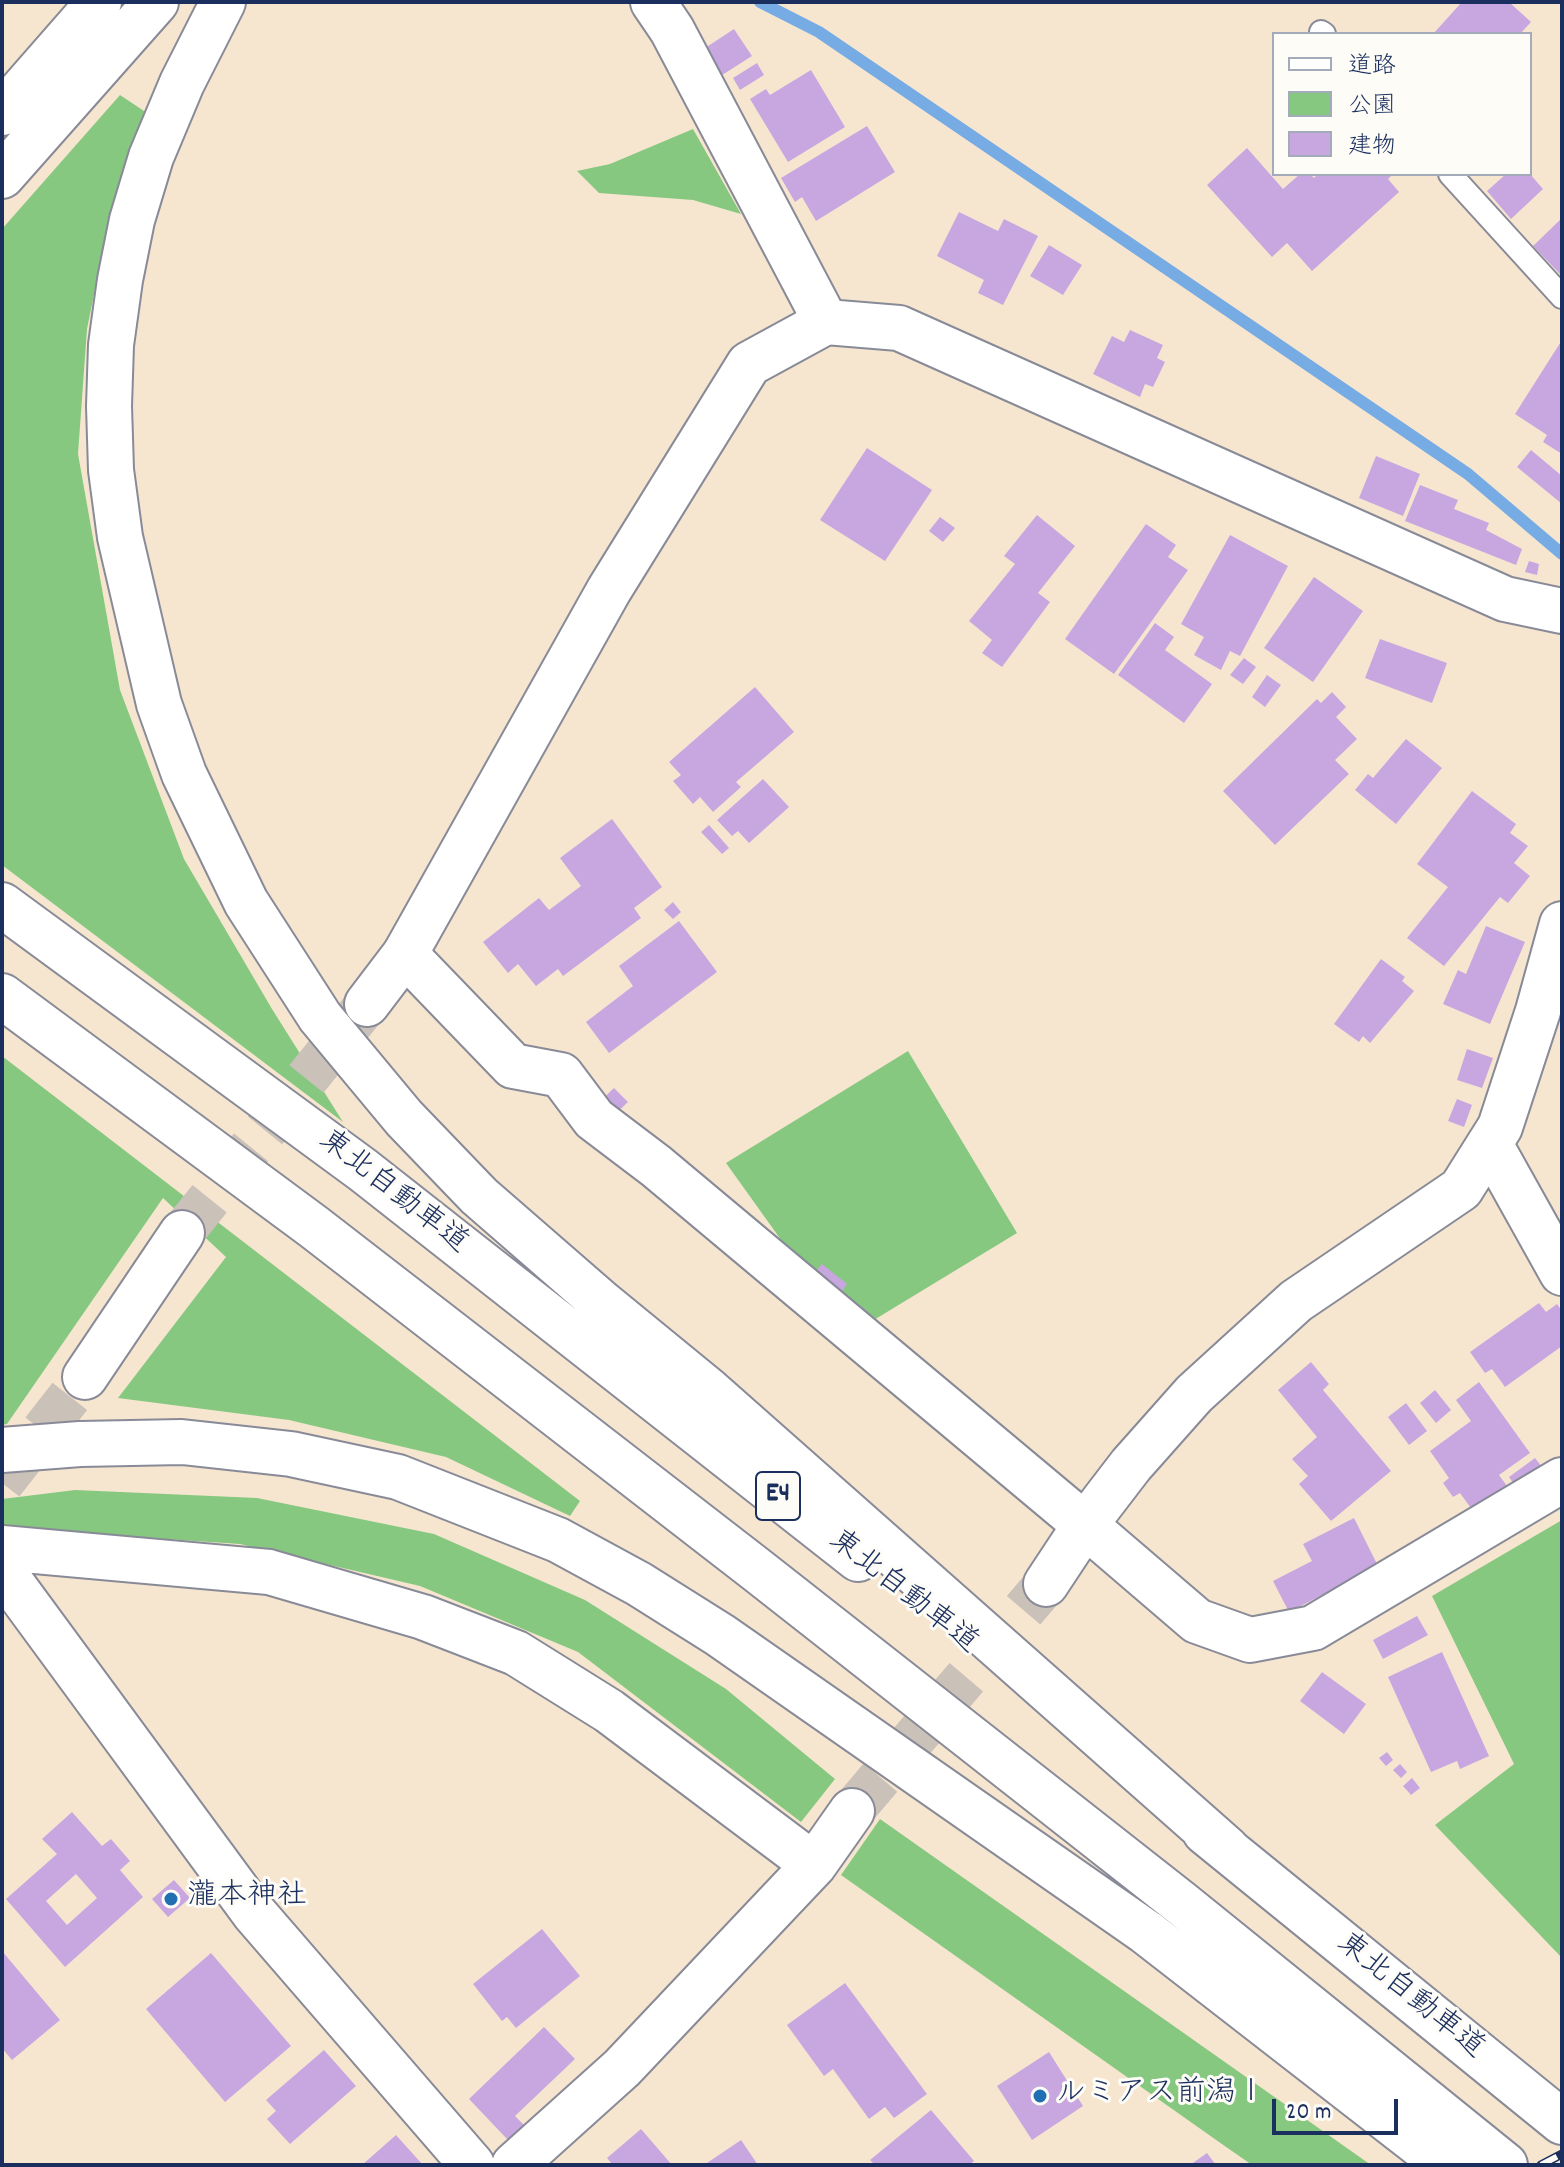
<!DOCTYPE html>
<meta charset="utf-8">
<style>
body{margin:0}
#map{position:relative;width:1564px;height:2167px;overflow:hidden;background:#f6e6d0;font-family:Dekko,"Klee One",sans-serif}
canvas{display:block}
.frame{position:absolute;inset:0;border:4px solid #1b2f5e;pointer-events:none}
.legend{position:absolute;left:1272px;top:32px;width:260px;height:144px;box-sizing:border-box;background:#fdfcf7;border:2px solid #a3aaba;margin:0;padding:10px 14px;list-style:none;font-size:24px;color:#1b2f5e}
.legend li{display:flex;align-items:center;gap:16px;height:40px}
.legend b{width:40px;border:2px solid #a3aaba}
.scale{position:absolute;left:1272px;top:2099px;width:126px;height:36px;box-sizing:border-box;border:4px solid #1b2f5e;border-top:0;padding-left:10px;font-size:24px;line-height:28px;white-space:nowrap;color:#1b2f5e;-webkit-text-stroke:6px #fdfcf7;paint-order:stroke}
</style>
<div id="map">
<canvas width="1564" height="2167"></canvas>
<div class="frame"></div>
<ul class="legend">
<li><b style="height:10px;background:#fff"></b>道路</li>
<li><b style="height:22px;background:#87c880"></b>公園</li>
<li><b style="height:22px;background:#c8a7e0"></b>建物</li>
</ul>
<div class="scale">20 m</div>
</div>
<script>
const c = document.querySelector('canvas').getContext('2d');
c.lineJoin = 'round';
function fillPath(path, color) {
  c.fillStyle = color;
  c.fill(path, 'evenodd');
}
function toPath(rows) {
  const path = new Path2D();
  for (const r of rows) {
    path.moveTo(r[0], r[1]);
    for (let i = 2; i < r.length; i += 2) path.lineTo(r[i], r[i + 1]);
  }
  return path;
}
function trace(path, color, width, dash) {
  c.strokeStyle = color;
  c.lineWidth = width;
  c.lineCap = dash ? 'butt' : 'round';
  c.setLineDash(dash || []);
  c.stroke(path);
}
function drawText(font, color, halo, rows, align = 'center') {
  c.font = font + ' Dekko,"Klee One",sans-serif';
  c.lineWidth = 6;
  c.setLineDash([]);
  c.textBaseline = 'middle';
  c.strokeStyle = halo;
  c.fillStyle = color;
  for (const [text, x, y, turn = 0] of rows) {
    c.save();
    c.translate(x, y);
    c.rotate((+turn || 0) * Math.PI / 180);
    c.textAlign = isNaN(turn) ? turn : align;
    if (halo) c.strokeText(text, 0, 0);
    c.fillText(text, 0, 0);
    c.restore();
  }
}
fillPath(toPath([
 [120,95,147,113,112,206,87,329,78,454,120,690,184,859,272,1009,343,1122,2,865,2,229],
 [693,129,741,214,693,200,599,193,577,171,610,164],
 [908,1051,1017,1233,864,1326,784,1244,726,1163],
 [2,1056,580,1501,570,1516,446,1457,289,1420,118,1398,226,1257,163,1198,7,1424,2,1425],
 [75,1490,257,1498,434,1534,585,1600,726,1689,835,1779,801,1822,578,1652,420,1586,240,1544,2,1528,2,1499],
 [1562,1520,1562,1958,1435,1825,1514,1764,1432,1596],
 [880,1819,1371,2165,1252,2165,1219,2142,841,1875]
]), '#87c880');
trace(toPath([
 [760,2,819,32,1468,474,1562,554]
]), '#76abe4', 12);
fillPath(toPath([
 [1462,2,1509,2,1531,22,1520,34,1433,34],
 [734,29,752,56,719,77,702,50],
 [757,63,764,75,740,90,733,78],
 [811,70,845,127,788,162,750,99,766,89,770,95],
 [867,126,895,172,816,221,802,197,795,202,781,178],
 [1247,148,1283,189,1300,174,1310,174,1314,178,1318,174,1393,174,1388,179,1399,192,1312,271,1287,243,1272,257,1207,185],
 [1506,174,1530,174,1543,189,1511,219,1487,191],
 [959,212,998,231,1004,219,1038,236,1003,305,978,293,984,280,937,256],
 [1562,218,1562,276,1533,246],
 [1049,245,1082,265,1063,295,1030,276],
 [1130,330,1163,345,1157,358,1165,362,1153,387,1145,384,1140,397,1093,374,1112,336,1124,342],
 [1562,340,1562,454,1543,442,1547,435,1515,414],
 [867,448,932,490,885,561,820,520],
 [1531,450,1562,476,1562,504,1517,467],
 [1376,456,1420,474,1403,516,1359,498],
 [1420,485,1458,500,1454,509,1489,523,1486,530,1522,549,1516,565,1405,521],
 [1037,515,1075,546,1038,593,1050,602,1002,667,982,653,992,640,969,621,1015,564,1004,556],
 [940,517,955,528,943,542,929,531],
 [1146,524,1176,545,1168,557,1188,570,1114,674,1065,639],
 [1230,535,1288,566,1240,656,1230,651,1221,670,1194,655,1204,637,1181,624],
 [1529,561,1539,564,1537,575,1525,572],
 [1314,577,1363,611,1313,682,1264,648],
 [1155,623,1174,637,1165,650,1212,684,1184,723,1118,675],
 [1380,639,1447,663,1432,703,1365,678],
 [1244,658,1256,667,1243,684,1230,675],
 [1267,675,1281,685,1265,707,1252,697],
 [755,687,794,732,736,782,741,787,713,812,700,797,693,804,673,781,681,775,669,762],
 [1332,692,1346,707,1336,717,1357,739,1335,760,1349,774,1275,845,1223,791,1317,699,1321,703],
 [1406,739,1442,768,1396,824,1355,790,1368,774,1373,778],
 [763,779,789,807,749,843,738,831,732,836,717,820],
 [1472,791,1516,824,1510,833,1528,846,1514,863,1530,876,1508,903,1500,897,1444,966,1407,938,1448,887,1417,864],
 [612,819,662,887,634,908,641,918,563,976,558,969,536,986,518,964,508,973,483,942,539,898,549,910,581,886,560,858],
 [709,825,729,848,722,854,701,832],
 [673,902,681,912,673,919,664,910],
 [679,921,717,972,609,1053,586,1022,633,986,619,966],
 [1486,926,1525,942,1490,1024,1443,1004,1458,970,1466,974],
 [1381,959,1405,977,1402,981,1414,991,1370,1043,1363,1036,1359,1042,1334,1024],
 [1467,1049,1493,1058,1482,1088,1457,1080],
 [614,1088,628,1102,606,1123,592,1109],
 [1457,1099,1472,1105,1464,1127,1448,1121],
 [822,1264,847,1284,842,1291,867,1311,859,1320,809,1279],
 [1539,1303,1546,1312,1557,1304,1562,1311,1562,1346,1505,1387,1492,1369,1485,1373,1470,1352],
 [1311,1362,1329,1384,1323,1390,1391,1471,1331,1521,1299,1484,1308,1476,1292,1459,1317,1437,1278,1390],
 [1479,1382,1530,1453,1499,1475,1507,1486,1473,1511,1460,1493,1453,1497,1443,1483,1449,1478,1430,1451,1471,1421,1456,1400],
 [1435,1390,1451,1410,1436,1423,1420,1403],
 [1406,1403,1427,1431,1409,1445,1388,1417],
 [1535,1458,1545,1471,1518,1490,1509,1477],
 [1354,1518,1378,1566,1289,1612,1273,1581,1312,1561,1303,1544],
 [1417,1616,1428,1635,1383,1659,1373,1640],
 [1442,1652,1489,1756,1460,1769,1457,1761,1431,1772,1388,1677],
 [1322,1672,1366,1704,1344,1734,1300,1701],
 [1387,1752,1393,1760,1386,1766,1379,1758],
 [1400,1764,1407,1772,1401,1778,1393,1770],
 [1412,1778,1420,1788,1411,1795,1403,1786],
 [72,1812,102,1846,111,1839,130,1861,120,1870,143,1897,65,1967,6,1899,57,1854,42,1839],
 [76,1874,97,1898,67,1925,46,1901],
 [174,1880,190,1898,168,1917,152,1899],
 [542,1929,580,1976,516,2028,507,2017,502,2021,473,1984],
 [2,1951,60,2020,12,2060,2,2048],
 [211,1953,291,2046,225,2102,146,2009],
 [845,1983,927,2094,894,2118,885,2107,869,2119,833,2069,824,2076,787,2025],
 [544,2027,575,2059,515,2116,524,2125,508,2140,469,2099],
 [324,2050,356,2086,290,2144,267,2119,276,2111,266,2100],
 [1049,2052,1083,2106,1032,2140,997,2086],
 [931,2110,974,2161,969,2165,875,2165,870,2160],
 [641,2129,672,2165,613,2165,607,2158],
 [396,2135,423,2165,362,2165],
 [741,2140,758,2165,704,2165],
 [1207,2153,1216,2165,1190,2165]
]), '#c8a7e0');
trace(toPath([
 [852,1811,1046,1584]
]), '#cac1b9', 44, [44, 22]);
trace(toPath([
 [182,1233,367,1004],
 [2,1483,85,1377]
]), '#cac1b9', 44, [44, 22]);
const lane = toPath([
 [1321,32,1324,34],
 [1450,174,1562,297]
]);
const street = toPath([
 [653,2,672,30,826,322,899,328,1505,599,1562,611],
 [1562,924,1538,1011,1500,1127,1461,1189,1296,1301,1194,1394,1131,1465,1085,1525,1197,1621,1250,1640,1313,1628,1562,1480],
 [405,954,513,1066,561,1075,594,1119,656,1166,1085,1525,1046,1584],
 [1490,1144,1562,1273],
 [2,1548,269,1572,423,1617,516,1653,609,1711,814,1865],
 [2,1570,254,1913,472,2165],
 [514,2165,622,2068,814,1865,852,1811]
]);
const secondary = toPath([
 [367,1004,405,954,609,590,749,364,826,322],
 [85,1377,182,1233]
]);
const highway = toPath([
 [223,2,182,83,151,157,132,220,120,280,111,345,109,406,111,470,120,537,159,704,184,774,246,902,320,1017,404,1118,479,1196,602,1303,707,1389,1227,1849],
 [2,113,99,2],
 [2,176,156,2],
 [2,905,363,1170,858,1559],
 [2,996,314,1227,757,1570,1181,1903,1505,2165],
 [2,1450,80,1444,182,1442,291,1454,398,1477,558,1540,639,1584,720,1635,1146,1932,1446,2165],
 [1205,1832,1562,2122]
]);
trace(lane, '#888a97', 26);
trace(street, '#888a97', 48);
trace(secondary, '#888a97', 48);
trace(highway, '#888a97', 48);
trace(lane, '#fff', 22);
trace(street, '#fff', 44);
trace(secondary, '#fff', 44);
trace(highway, '#fff', 44);
const rail = toPath([
 [1541,2165,1562,2154]
]);
trace(rail, '#1b2f5e', 9);
trace(rail, '#fdfcf7', 6, [18]);
for (const [x, y, r, color] of [
 [171,1899,8,"#1f6fb2"],
 [1040,2096,8,"#1f6fb2"]
]) {
  const dot = new Path2D();
  dot.arc(x, y, r, 0, 2 * Math.PI);
  c.fillStyle = color;
  c.fill(dot);
  trace(dot, '#fdfcf7', 3);
}
for (const [x, y, w] of [
 [778,1496,44]
]) {
  const box = new Path2D();
  box.roundRect(x - w / 2, y - 24, w, 48, 6);
  c.fillStyle = '#fdfcf7';
  c.fill(box);
  trace(box, '#1b2f5e', 2);
}
drawText('bold 28px', '#1b2f5e', null, [
 ["E4",778,1496]
]);
drawText('30px', '#1b2f5e', '#fdfcf7', [
 ["東北自動車道",392,1194,38],
 ["東北自動車道",902,1594,38],
 ["東北自動車道",1409,1998,39]
]);
drawText('30px', '#1b2f5e', '#fdfcf7', [
 ["瀧本神社",187,1899],
 ["ルミアス前潟Ⅰ",1056,2096]
], 'left');
</script>
